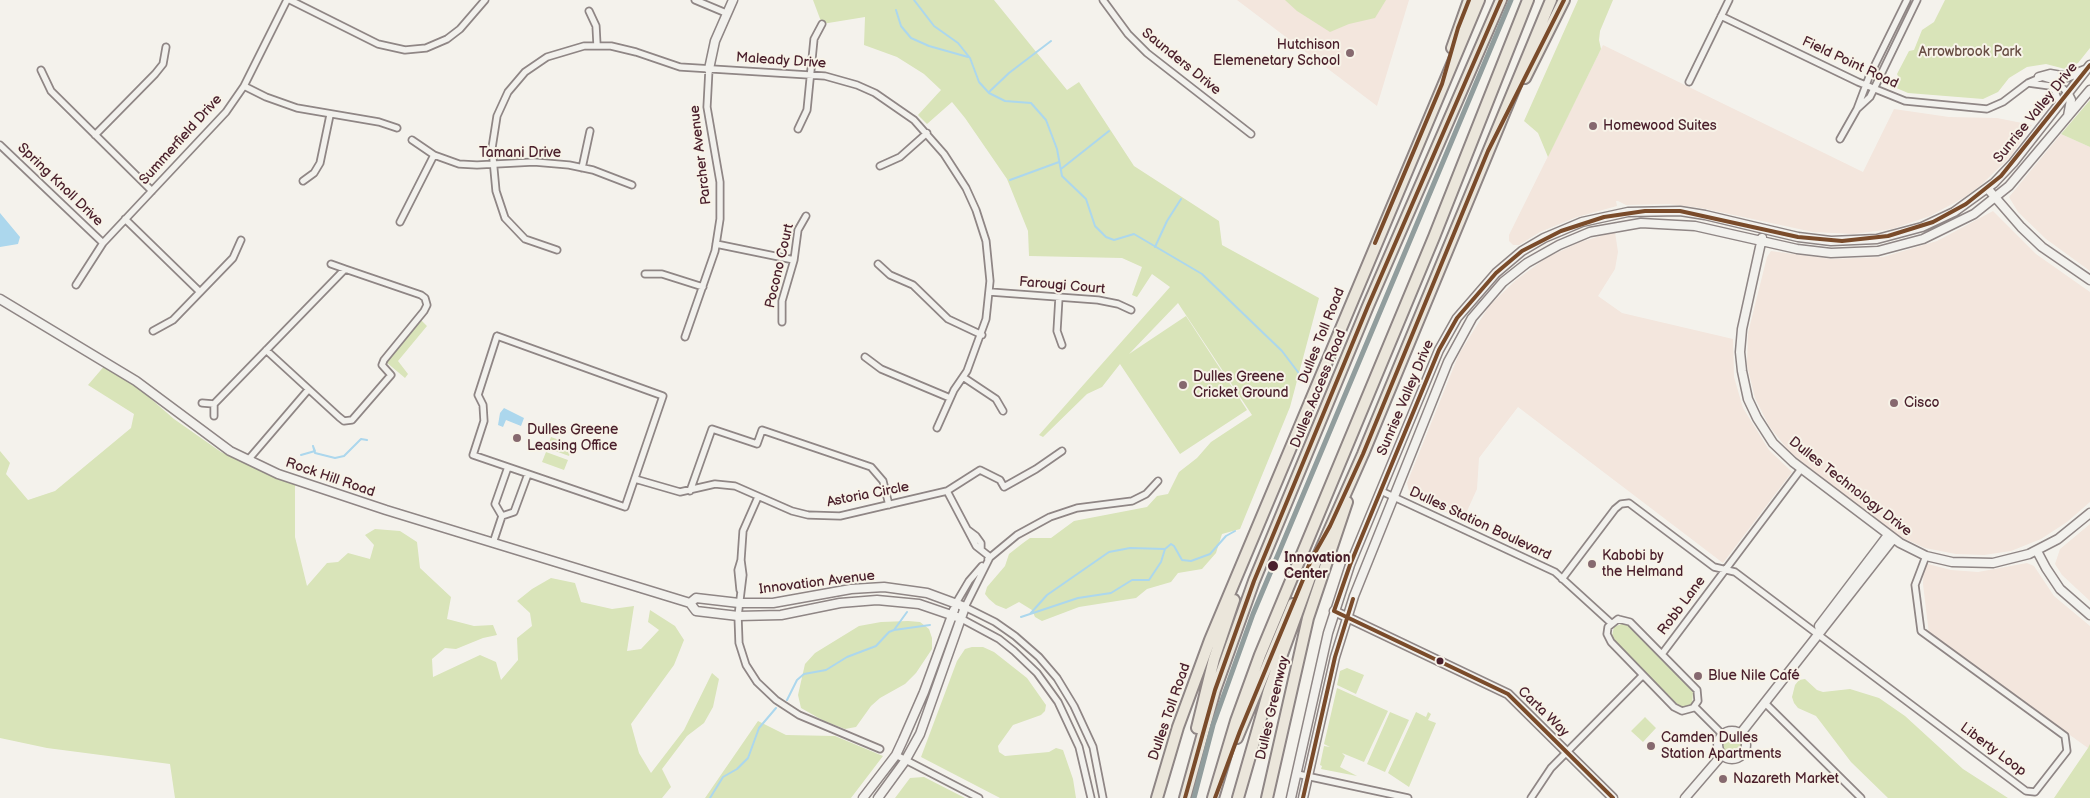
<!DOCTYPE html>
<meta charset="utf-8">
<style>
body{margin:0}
canvas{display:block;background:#f4f2ec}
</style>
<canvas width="2090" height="798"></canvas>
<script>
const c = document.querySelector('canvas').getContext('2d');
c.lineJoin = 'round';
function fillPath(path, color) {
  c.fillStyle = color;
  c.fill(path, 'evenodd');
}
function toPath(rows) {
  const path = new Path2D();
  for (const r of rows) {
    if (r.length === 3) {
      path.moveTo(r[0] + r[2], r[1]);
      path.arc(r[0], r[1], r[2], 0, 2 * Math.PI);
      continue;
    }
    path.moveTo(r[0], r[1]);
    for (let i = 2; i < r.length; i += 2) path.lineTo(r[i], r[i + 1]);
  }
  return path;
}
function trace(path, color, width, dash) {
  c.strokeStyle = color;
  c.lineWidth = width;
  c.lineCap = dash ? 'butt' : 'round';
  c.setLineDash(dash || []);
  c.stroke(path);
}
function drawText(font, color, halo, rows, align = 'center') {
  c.font = font + ' "Balsamiq Sans",sans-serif';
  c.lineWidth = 4;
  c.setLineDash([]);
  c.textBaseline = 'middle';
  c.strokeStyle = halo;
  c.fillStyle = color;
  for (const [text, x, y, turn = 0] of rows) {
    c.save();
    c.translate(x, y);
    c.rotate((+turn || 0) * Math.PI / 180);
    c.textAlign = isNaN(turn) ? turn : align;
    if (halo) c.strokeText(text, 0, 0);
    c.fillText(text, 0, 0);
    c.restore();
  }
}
fillPath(toPath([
 [1237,0,1409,0,1377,106],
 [1603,45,1863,172,1894,109,1949,117,1997,118,2032,125,2010,157,1981,185,1965,197,1930,216,1892,229,1853,234,1813,232,1701,208,1669,204,1626,205,1618,201,1616,201,1617,206,1577,217,1540,232,1519,245,1513,245,1509,241,1509,235],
 [2061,134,2090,147,2090,271,2046,239,2018,212,2009,197],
 [1993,211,2036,254,2090,292,2090,502,2067,522,2041,539,2011,551,1984,555,1956,554,1925,548,1899,536,1803,463,1788,450,1769,426,1755,398,1747,365,1748,333,1767,257,1771,251,1832,259,1883,257,1937,241],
 [1615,232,1618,252,1615,269,1598,296,1622,313,1733,339,1734,377,1743,408,1769,450,1792,472,1723,563,1518,407,1479,458,1477,489,1463,520,1410,495,1407,483,1459,354,1489,306,1516,280,1546,258,1580,242],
 [2090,524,2090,601,2062,575,2055,564,2060,549],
 [1924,563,1951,570,1978,572,2027,563,2034,566,2054,596,2090,626,2090,745,2088,748,1929,634,1923,584]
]), '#f3e6dd');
fillPath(toPath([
 [813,0,994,0,1067,90,1079,82,1134,166,1219,221,1222,245,1319,298,1290,407,1240,529,1222,534,1216,553,1202,569,1178,573,1171,582,1147,589,1136,598,1079,607,1042,621,1035,617,1032,610,1019,602,1006,609,996,605,989,599,985,594,987,587,1005,566,1009,554,1023,543,1030,538,1051,538,1074,521,1147,507,1157,496,1168,494,1179,472,1197,458,1211,442,1252,415,1178,303,1129,354,1186,316,1247,410,1180,454,1120,364,1102,387,1087,394,1043,437,1039,435,1170,287,1152,274,1137,297,1132,295,1142,267,1122,258,1029,256,1028,231,1007,179,965,118,952,102,927,124,918,115,941,90,924,74,897,57,864,45,865,17,822,24],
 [1285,0,1386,0,1375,18,1349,24,1330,32,1297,11],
 [1578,0,1613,0,1600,31,1599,40,1601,49,1548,157,1538,133,1524,121],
 [1945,0,2090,0,2090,48,2078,63,2065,69,2046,64,2027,67,2009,78,1998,92,1983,99,1908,93,1894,87,1899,78,1897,74,1909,51,1914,50,1922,30,1934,22],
 [2090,100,2090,147,2061,134],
 [421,320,427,326,398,361,408,374,405,378,386,362],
 [106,364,127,378,174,419,221,452,295,485,295,537,307,586,327,563,338,562,348,553,370,559,374,545,365,535,375,529,400,531,417,542,420,568,451,597,447,619,474,626,493,625,497,635,483,638,456,649,445,648,432,659,433,677,480,655,496,662,501,680,518,660,517,638,532,626,530,613,517,601,532,589,551,578,575,583,581,602,612,609,634,606,627,651,641,649,659,630,648,622,650,610,675,626,684,640,674,665,631,724,639,753,651,773,684,730,712,673,719,679,713,707,704,723,687,736,662,769,671,787,662,798,175,798,170,764,47,748,0,738,0,451,10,463,6,474,28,500,55,491,131,428,134,414,88,385],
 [551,437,573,445,569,456,547,448],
 [546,452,568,460,564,470,542,462],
 [908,621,920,622,929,629,932,638,932,649,916,673,905,684,880,698,871,706,856,727,845,729,824,721,801,708,798,695,805,664,815,653,859,626,881,622],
 [1621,624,1626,624,1693,692,1692,705,1684,708,1680,707,1615,641,1612,636,1613,631,1614,627],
 [972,647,983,647,994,652,1027,678,1046,705,1045,711,1041,715,1013,725,998,746,999,752,1005,756,1049,752,1056,748,1063,750,1073,779,1076,798,1000,798,921,757,957,661,965,649],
 [1347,668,1364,675,1356,694,1337,685,1340,671],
 [1805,679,1817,690,1823,692,1850,689,1879,698,1905,716,1963,769,2008,798,1888,798,1851,762,1816,716,1798,708,1794,703,1792,697,1795,685,1799,680],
 [1337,688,1388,711,1364,762,1342,753,1345,756,1340,767,1357,776,1321,769,1322,766,1320,765,1324,746,1330,747,1324,744],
 [1390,712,1409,720,1385,772,1367,764],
 [1416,712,1426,717,1428,712,1431,714,1428,720,1436,723,1409,787,1388,773],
 [1645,717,1656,728,1643,742,1631,731],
 [758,721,786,735,835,736,883,756,851,798,705,798],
 [1732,744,10],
 [2090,744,2090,798,2054,798,2088,748],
 [924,777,965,798,895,798,910,778]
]), '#d9e4b9');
fillPath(toPath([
 [0,213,20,237,18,244,0,247],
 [504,408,524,418,521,426,506,420,503,427,498,425,500,413]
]), '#acd7ed');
trace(toPath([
 [914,0,934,26,958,43,970,58,979,82,989,93,1005,101,1031,103,1046,120,1057,149,1062,176,1086,199,1095,226,1106,237,1114,240,1134,234,1202,274,1282,351,1304,380],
 [896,10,901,26,911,38,929,46,968,57],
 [989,92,1009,73,1051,41],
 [1061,169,1109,131],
 [1010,180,1059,162],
 [1155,247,1167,221,1181,199],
 [301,455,315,451,313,446,315,453,335,458,344,456,361,439,367,440],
 [1030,614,1047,595,1109,552,1130,548,1165,549,1171,544,1174,546,1182,560,1191,561,1210,554,1226,536,1235,531],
 [1021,617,1078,598,1111,593,1132,580,1149,580,1161,562,1165,549],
 [894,630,907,612],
 [787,700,797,680,804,674,826,670,847,657,876,646,889,632,894,630,930,625],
 [710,798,723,777,737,769,748,758,759,728,776,708]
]), '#acd7ed', 2);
const street = toPath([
 [290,0,378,44,405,50,426,48,447,39,460,29,485,0],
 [695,0,726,13],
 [1103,0,1128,34,1147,53,1251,134],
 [589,11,596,26,597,45],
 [1721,16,1858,82,1905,101,1987,109,2003,102,2028,83,2042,77,2055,81,2067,92],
 [41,70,51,91,152,191],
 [1689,82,1729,0],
 [2028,83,2050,86,2055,91,2059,102],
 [244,86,266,97,297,108,379,122,397,128],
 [1857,109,1870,97,1917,0],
 [798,129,807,110,814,39,822,24],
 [95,135,155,74,163,64,166,47],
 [1840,139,1857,109,1869,77,1907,0],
 [412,140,434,155,459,164,477,165,534,162,569,165,593,170,632,185],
 [0,145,103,243],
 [880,166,900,157,927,133],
 [582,168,590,131],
 [303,181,314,173,320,163,330,115],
 [125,219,200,292],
 [400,222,434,155],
 [716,244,794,260],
 [557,250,525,239,505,218,496,191,492,148,497,116,508,92,525,72,547,57,584,46,611,46,636,52,680,67,825,76,857,85,875,93,914,120,944,154,966,188,976,210,986,241,990,281,986,319,967,371,954,390,937,428],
 [331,264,345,269],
 [878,264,890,275,913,285,948,319,982,335],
 [645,274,662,274,703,287],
 [76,285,103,243,226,112,244,86,287,0],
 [990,292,1098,300,1118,304,1131,310],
 [1059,297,1057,331,1062,345],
 [782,322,782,301,794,260,798,230,806,216],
 [153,331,173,320,233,258,241,240],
 [497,336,663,396,625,507,473,455,484,421,483,405,478,395,497,336],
 [685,337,715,251,720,219,720,182,707,107,709,69],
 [865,357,881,369,950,398],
 [963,377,996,399,1003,411],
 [202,403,214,404,345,269,421,295,425,298,427,305,424,311,384,360,382,365,391,375,352,420,344,421,339,417,266,350],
 [214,404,214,416],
 [248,460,308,390],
 [635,479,680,492,715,484,735,486,792,511,808,515,840,516,947,491,980,470,1000,480,1004,487,1036,469,1062,451],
 [690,491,712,429,757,444,762,430,871,467,883,481,889,505],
 [947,491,976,546,990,557],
 [1381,491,1555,572,1611,623],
 [502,516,514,512,528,474],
 [502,516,495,504,508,467],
 [968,530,976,536,981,543,981,548],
 [493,543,502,516],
 [990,557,965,607,995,622,1015,636,1039,657,1057,678,1074,706,1093,747,1103,798],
 [988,559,1017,535,1050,517,1077,508,1132,501,1146,494,1158,481],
 [741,560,743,575,738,616,739,643,746,665,757,682,776,700,799,715,880,749],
 [1562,579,1615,509,1621,504,1629,503,1714,567,1735,572,2026,791,2035,792,2067,751,2065,736,1921,631,1915,585,1926,556],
 [740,590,738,570,741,560,743,531,758,497],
 [956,603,969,581,982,566],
 [960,618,999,639,1014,651,1037,673,1058,702,1079,747,1091,798],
 [1618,619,1630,622,1697,690,1698,701,1693,708,1682,711,1674,707,1611,642,1607,634,1608,627,1618,619],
 [1662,654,1801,469],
 [1765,703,1861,798],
 [1695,707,1722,734],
 [896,755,979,798],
 [1297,774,1408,798],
 [1531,798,1551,768,1643,675]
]);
const secondary = toPath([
 [709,69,715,41,733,0],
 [2039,77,2050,74,2067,77,2085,70],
 [2067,92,2071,100,2068,116],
 [1988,189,2021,227,2042,247,2090,280],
 [1762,238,1742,329,1740,352,1742,371,1748,399,1757,418,1773,443,1793,462,1900,543,1926,556,1952,562,1993,563,2029,554,2058,539,2090,513],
 [0,299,136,381,230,451,278,474,386,510,690,603,696,611,738,616,781,615,840,603,877,600,919,604,960,618],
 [2037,551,2046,568,2060,589,2090,615],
 [690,603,696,598,739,603,773,603,851,589,884,587,927,593,965,607,920,734,905,761,878,798],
 [1334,611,1508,694,1613,798],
 [1820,631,1819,626,1888,535],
 [1732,745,14],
 [1741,733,1893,539],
 [863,798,896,755,903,740,924,692,954,610],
 [1291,798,1328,633,1350,565,1439,350,1457,318,1496,273,1522,251,1544,238,1582,222,1628,212,1680,211,1705,215,1798,237,1831,241,1877,239,1922,227,1954,212,1994,183,2013,163,2090,65],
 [1303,798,1335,657,1354,596,1448,362,1472,318,1503,282,1527,263,1559,245,1590,232,1641,223,1695,226,1797,249,1831,253,1878,251,1923,239,1974,214,2009,186,2090,90],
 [1685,798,1722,755]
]);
const highway = toPath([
 [1452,48,1469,0],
 [1525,78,1564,0],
 [1197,728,1214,659,1234,600],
 [1237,738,1293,604],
 [1157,798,1178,727,1210,640,1479,0],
 [1185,798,1215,690,1254,581,1368,306,1501,0],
 [1213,798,1236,721,1260,655,1434,237,1528,0],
 [1238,798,1269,690,1317,558,1363,454,1551,0],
 [1267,798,1308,618,1347,502]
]);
trace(street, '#8f8685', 9);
trace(secondary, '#8f8685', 11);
trace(highway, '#8f8685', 14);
trace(street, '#f2f1ed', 5.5);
trace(secondary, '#f2f1ed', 8);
trace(highway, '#ebe6db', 10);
trace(toPath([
 [1375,243,1442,84,1458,28,1469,0],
 [1185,798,1215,690,1254,581,1368,306,1501,0],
 [1215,798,1240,731,1312,558,1330,526,1363,454,1488,151,1564,0],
 [1303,798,1335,657,1353,599],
 [1613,798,1508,694,1334,611,1350,565,1439,350,1457,318,1496,273,1522,251,1561,231,1604,217,1645,211,1680,211,1798,237,1842,241,1888,236,1933,222,1966,204,2001,176,2090,65]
]), '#7a4b2a', 4);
trace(toPath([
 [1194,798,1213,725,1253,614,1511,0]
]), '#919d9d', 5);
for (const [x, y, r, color] of [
 [1350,53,5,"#86696f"],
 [1593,126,5,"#86696f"],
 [1183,385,5,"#86696f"],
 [1894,403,5,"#86696f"],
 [517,438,5,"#86696f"],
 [1592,564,5,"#86696f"],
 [1273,566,6,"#4a1f2b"],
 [1440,661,4.5,"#4a1f2b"],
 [1698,676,5,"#86696f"],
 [1651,746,5,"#86696f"],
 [1723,779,5,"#86696f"]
]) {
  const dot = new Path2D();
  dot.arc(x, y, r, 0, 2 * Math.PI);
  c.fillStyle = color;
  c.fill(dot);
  trace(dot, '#f7f3e8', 2);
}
drawText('14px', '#4a1f2b', '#f7f3e8', [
 ["Hutchison",1340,45,"right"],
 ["Elemenetary School",1340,61,"right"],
 ["Homewood Suites",1603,126],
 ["Dulles Greene",1193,377],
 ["Cricket Ground",1193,393],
 ["Cisco",1904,403],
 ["Dulles Greene",527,430],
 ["Leasing Office",527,446],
 ["Kabobi by",1602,556],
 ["the Helmand",1602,572],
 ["Blue Nile Café",1708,676],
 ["Camden Dulles",1661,738],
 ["Station Apartments",1661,754],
 ["Nazareth Market",1733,779]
], 'left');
drawText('14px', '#684e44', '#f7f3e8', [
 ["Arrowbrook Park",1970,52]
]);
drawText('14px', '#4a1f2b', '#f7f3e8', [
 ["Maleady Drive",781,61,4],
 ["Saunders Drive",1181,62,39],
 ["Field Point Road",1850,63,25],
 ["Sunrise Valley Drive",2036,113,-51],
 ["Summerfield Drive",181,140,-48],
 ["Tamani Drive",520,153],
 ["Parcher Avenue",701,155,-97],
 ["Spring Knoll Drive",60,185,44],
 ["Pocono Court",780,266,-77],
 ["Farougi Court",1062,286,5],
 ["Dulles Toll Road",1322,336,-68],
 ["Dulles Access Road",1319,389,-68],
 ["Sunrise Valley Drive",1406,398,-67],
 ["Rock Hill Road",330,478,19],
 ["Dulles Technology Drive",1850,487,38],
 ["Astoria Circle",868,495,-11],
 ["Dulles Station Boulevard",1480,524,25],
 ["Innovation Avenue",817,583,-7],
 ["Robb Lane",1682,606,-53],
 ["Dulles Greenway",1273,708,-77],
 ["Dulles Toll Road",1170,712,-71],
 ["Carta Way",1543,712,44],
 ["Liberty Loop",1993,750,37]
]);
drawText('bold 14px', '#4a1f2b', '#f7f3e8', [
 ["Innovation",1284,558],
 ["Center",1284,574]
], 'left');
</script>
